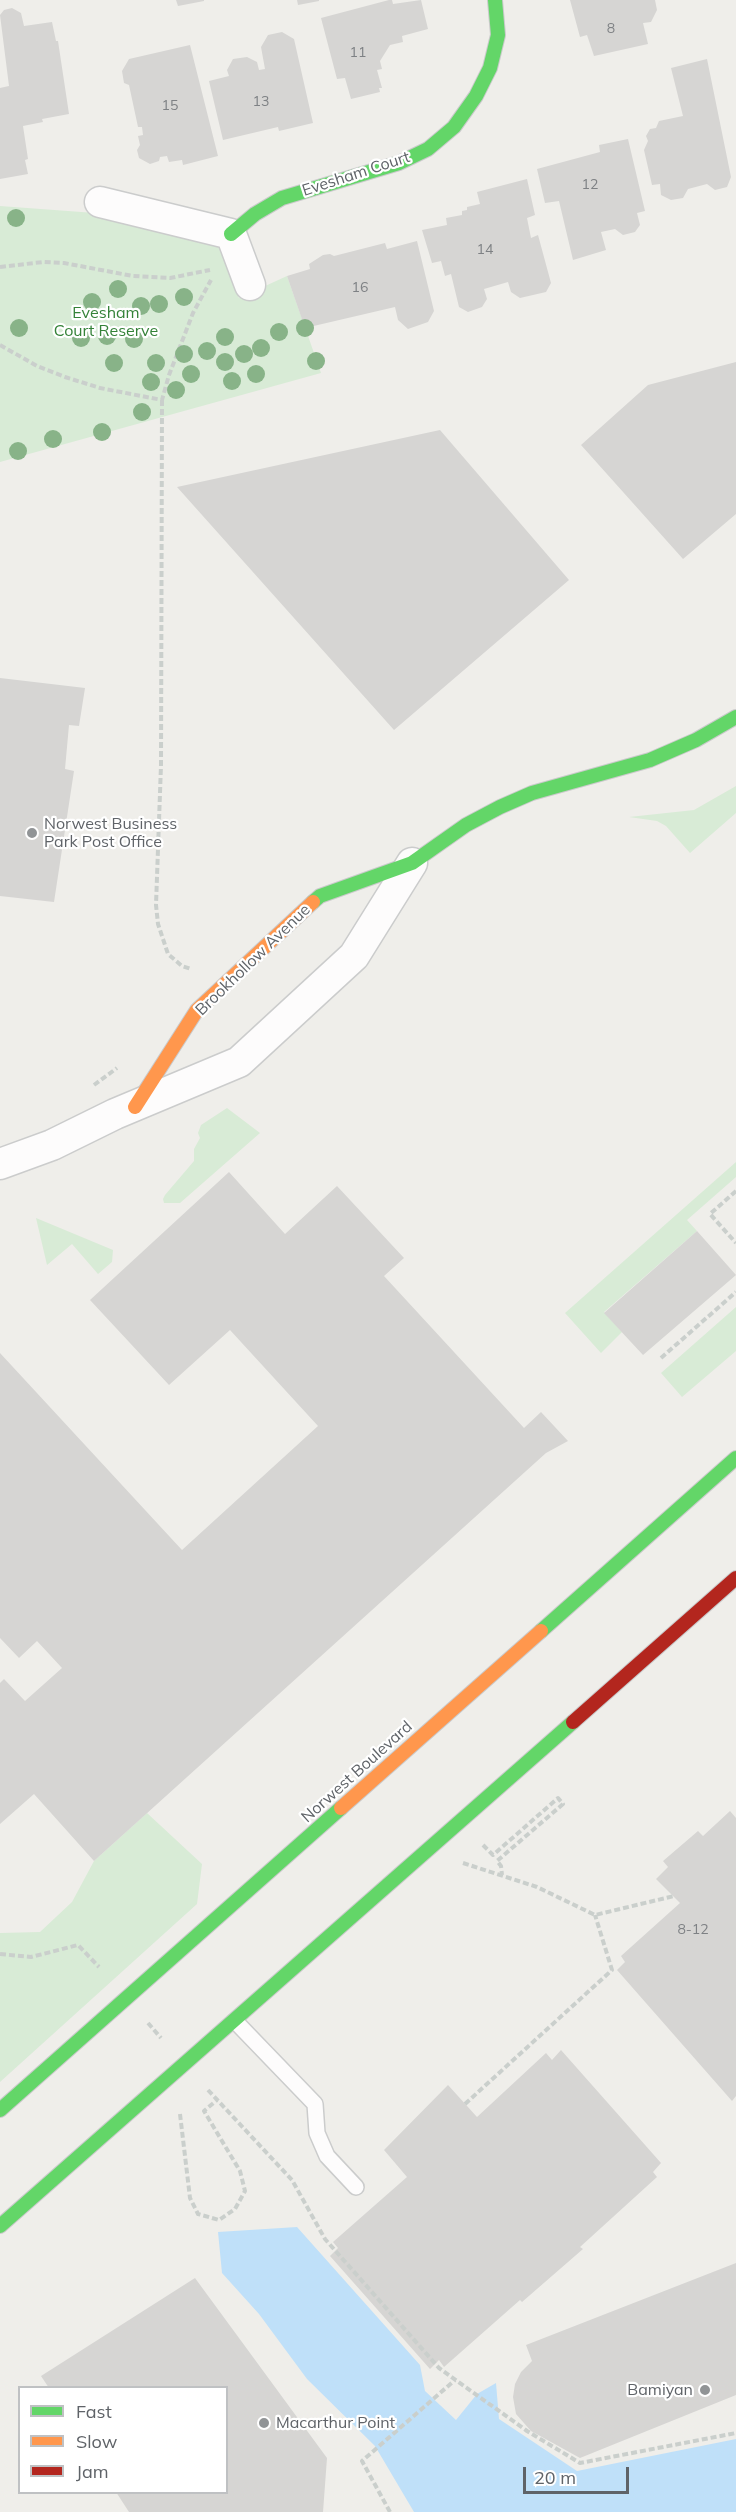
<!DOCTYPE html>
<style>
body{margin:0}
#map{position:relative;width:736px;height:2512px;overflow:hidden;background:#efeeea;font-family:Mulish,sans-serif}
canvas{display:block}
.legend{position:absolute;left:18px;top:2386px;width:210px;height:108px;box-sizing:border-box;background:#fff;border:2px solid #bfc1c3;margin:0;padding:8px 10px;list-style:none;font-size:18px;color:#5f6368}
.legend li{display:flex;align-items:center;gap:12px;height:30px}
.legend b{width:30px;border:2px solid #bfc1c3}
.scale{position:absolute;left:523px;top:2467px;width:106px;height:27px;box-sizing:border-box;border:3px solid #5f6368;border-top:0;padding-left:8px;font-size:18px;line-height:21px;white-space:nowrap;color:#5f6368;-webkit-text-stroke:4px #fff;paint-order:stroke}
</style>
<div id="map">
<canvas width="736" height="2512"></canvas>
<ul class="legend">
<li><b style="height:8px;background:#63d668"></b>Fast</li>
<li><b style="height:8px;background:#ff974d"></b>Slow</li>
<li><b style="height:8px;background:#b3261e"></b>Jam</li>
</ul>
<div class="scale">20 m</div>
</div>
<script>
const c = document.querySelector('canvas').getContext('2d');
c.lineJoin = 'round';
function fillPath(path, color) {
  c.fillStyle = color;
  c.fill(path, 'evenodd');
}
function toPath(rows) {
  const path = new Path2D();
  for (const r of rows) {
    path.moveTo(r[0], r[1]);
    for (let i = 2; i < r.length; i += 2) path.lineTo(r[i], r[i + 1]);
  }
  return path;
}
function trace(path, color, width, dash) {
  c.strokeStyle = color;
  c.lineWidth = width;
  c.lineCap = dash ? 'butt' : 'round';
  c.setLineDash(dash || []);
  c.stroke(path);
}
function drawText(font, color, halo, rows, align = 'center') {
  c.font = font + ' Mulish,sans-serif';
  c.lineWidth = 4.5;
  c.setLineDash([]);
  c.textBaseline = 'middle';
  c.strokeStyle = halo;
  c.fillStyle = color;
  for (const [text, x, y, turn = 0] of rows) {
    c.save();
    c.translate(x, y);
    c.rotate((+turn || 0) * Math.PI / 180);
    c.textAlign = isNaN(turn) ? turn : align;
    if (halo) c.strokeText(text, 0, 0);
    c.fillText(text, 0, 0);
    c.restore();
  }
}
fillPath(toPath([
 [0,206,95,213,180,233,220,248,239,298,287,276,321,373,0,462],
 [736,786,736,813,690,853,666,826,657,821,629,817,694,810],
 [227,1108,260,1133,180,1203,164,1203,163,1199,165,1195,194,1161,194,1149,200,1138,198,1133,201,1125],
 [736,1162,736,1177,687,1220,697,1231,604,1312,622,1332,601,1353,565,1313],
 [36,1218,113,1250,112,1262,98,1274,72,1244,47,1265],
 [736,1307,736,1351,682,1397,661,1373],
 [147,1813,202,1864,197,1904,0,2082,0,1933,40,1932,72,1902,94,1861]
]), '#d8ebd6');
fillPath(toPath([
 [297,2227,420,2365,425,2391,456,2420,477,2394,496,2383,499,2419,577,2471,736,2439,736,2512,414,2512,375,2446,307,2379,259,2314,222,2273,218,2232]
]), '#bfe0f9');
fillPath(toPath([
 [176,0,204,0,204,1,178,6],
 [297,0,319,0,319,1,298,5],
 [389,0,392,0,393,4,421,0,428,29,402,36,403,42,390,45,380,61,382,69,377,70,382,88,379,88,380,92,351,99,345,78,337,79,321,18],
 [570,0,655,0,657,10,651,22,643,23,648,44,594,56,587,35,580,37],
 [12,8,21,13,24,26,52,22,56,41,58,41,69,114,42,119,43,122,23,126,28,159,25,160,28,174,0,179,0,88,9,86,0,15,4,10],
 [282,32,294,39,313,123,279,131,278,127,223,140,209,81,229,76,227,70,233,59,247,57,257,62,259,70,265,69,261,47,268,35],
 [190,45,218,156,183,165,182,160,169,162,167,156,160,157,159,161,150,164,139,158,137,150,140,145,138,136,143,135,142,127,138,127,129,85,124,83,122,71,129,59],
 [707,59,731,177,727,187,715,190,707,184,688,189,683,198,671,200,661,195,660,184,652,185,644,150,648,141,646,136,650,129,656,128,659,121,683,116,671,68],
 [628,139,645,211,637,213,640,225,635,232,623,235,615,229,601,232,606,250,573,260,559,201,545,203,537,169,600,152,599,145],
 [527,179,535,215,527,218,531,238,538,235,551,283,546,292,520,298,511,292,508,282,484,289,487,299,482,307,468,312,459,307,451,274,445,276,441,261,432,263,422,230,447,225,446,218,462,215,462,211,467,210,467,207,480,204,477,192],
 [417,241,434,311,428,322,408,329,398,320,395,307,305,328,287,276,310,269,309,264,323,255,330,254,334,256,385,243,387,249],
 [736,362,736,514,683,559,581,445,648,385],
 [440,430,569,580,394,730,177,487],
 [0,678,85,688,79,726,69,725,65,769,74,771,54,902,0,896],
 [229,1172,285,1234,337,1186,404,1258,384,1276,524,1428,541,1412,568,1441,546,1453,94,1861,34,1794,0,1824,0,1683,4,1679,25,1701,62,1668,37,1641,19,1658,0,1638,0,1353,182,1550,318,1426,230,1330,169,1385,90,1300],
 [697,1231,736,1275,643,1355,604,1313],
 [730,1811,736,1818,736,2096,732,2101,617,1970,625,1962,621,1956,680,1903,656,1879,668,1867,663,1861,698,1831,703,1836],
 [561,2050,661,2163,653,2172,657,2177,580,2247,583,2249,522,2302,520,2300,444,2367,439,2360,430,2369,330,2256,338,2248,333,2242,407,2177,384,2150,448,2085,477,2117,546,2053,552,2060],
 [736,2263,736,2395,580,2458,531,2431,516,2414,513,2397,515,2384,521,2372,532,2361,526,2345],
 [195,2278,327,2458,323,2512,129,2512,116,2492,226,2492,226,2388,49,2388,41,2376]
]), '#d6d5d3');
const lane = toPath([
 [235,2021,315,2104,317,2133,327,2156,356,2187]
]);
const street = toPath([
 [100,202,231,234,250,285],
 [0,1164,52,1145,115,1114,239,1062,354,956,412,863]
]);
const fast = toPath([
 [231,234,255,214,282,198,399,163,428,149,454,127,476,96,490,68,498,35,495,0],
 [313,902,320,896,412,863,466,825,500,807,532,793,650,760,696,740,736,717],
 [541,1631,736,1458],
 [0,2110,341,1808],
 [0,2226,573,1722]
]);
const slow = toPath([
 [135,1107,197,1010,313,902],
 [341,1808,541,1631]
]);
const jam = toPath([
 [573,1722,736,1578]
]);
trace(lane, '#cbcccc', 18);
trace(street, '#cbcccc', 33);
trace(fast, '#cacacb', 16);
trace(slow, '#cacacb', 16);
trace(jam, '#cacacb', 16);
trace(toPath([
 [0,267,43,262,64,263,133,276,170,278,210,270],
 [0,345,37,366,65,377,100,388,162,400,169,375,193,313,211,280],
 [162,400,161,765,156,905,158,924,168,954,182,966,191,969],
 [94,1085,117,1068],
 [736,1191,710,1214,736,1243],
 [661,1358,736,1292],
 [483,1845,493,1855,558,1798,563,1804,497,1861,501,1866,502,1875],
 [463,1863,537,1887,595,1915,674,1896],
 [0,1954,31,1957,78,1945,99,1967],
 [148,2023,161,2038],
 [208,2090,292,2180,325,2239,439,2368,527,2431,580,2463,736,2433],
 [465,2104,612,1970,595,1915],
 [180,2114,190,2198,198,2214,219,2220,235,2209,245,2191,240,2171,204,2111,217,2100],
 [390,2512,362,2461,455,2380]
]), '#cacfcc', 4, [6, 3]);
trace(lane, '#fdfcfc', 15);
trace(street, '#fdfcfc', 30);
trace(fast, '#63d668', 14);
trace(slow, '#ff974d', 14);
trace(jam, '#b3261e', 14);
c.fillStyle = '#88b388';
for (const [x, y] of [
 [16,218],
 [118,289],
 [184,297],
 [92,302],
 [159,304],
 [141,306],
 [19,328],
 [305,328],
 [279,332],
 [107,336],
 [225,337],
 [81,338],
 [134,339],
 [261,348],
 [207,351],
 [184,354],
 [244,354],
 [316,361],
 [225,362],
 [114,363],
 [156,363],
 [191,374],
 [256,374],
 [232,381],
 [151,382],
 [176,390],
 [142,412],
 [102,432],
 [53,439],
 [18,451]
]) {
  c.beginPath();
  c.arc(x, y, 9, 0, 2 * Math.PI);
  c.fill();
}
for (const [x, y, r, color] of [
 [32,833,6,"#919496"],
 [705,2390,6,"#919496"],
 [264,2423,6,"#919496"]
]) {
  const dot = new Path2D();
  dot.arc(x, y, r, 0, 2 * Math.PI);
  c.fillStyle = color;
  c.fill(dot);
  trace(dot, '#fff', 2);
}
drawText('14px', '#7e8184', null, [
 ["8",611,29],
 ["11",358,53],
 ["13",261,102],
 ["15",170,106],
 ["12",590,185],
 ["14",485,250],
 ["16",360,288],
 ["8-12",693,1930]
]);
drawText('16px', '#5f6368', '#fff', [
 ["Evesham Court",356,174,-18],
 ["Brookhollow Avenue",253,960,-44],
 ["Norwest Boulevard",357,1772,-42]
]);
drawText('16px', '#348238', '#fff', [
 ["Evesham",106,313],
 ["Court Reserve",106,331]
]);
drawText('16px', '#5f6368', '#fff', [
 ["Norwest Business",44,824],
 ["Park Post Office",44,842],
 ["Bamiyan",693,2390,"right"],
 ["Macarthur Point",276,2423]
], 'left');
</script>
